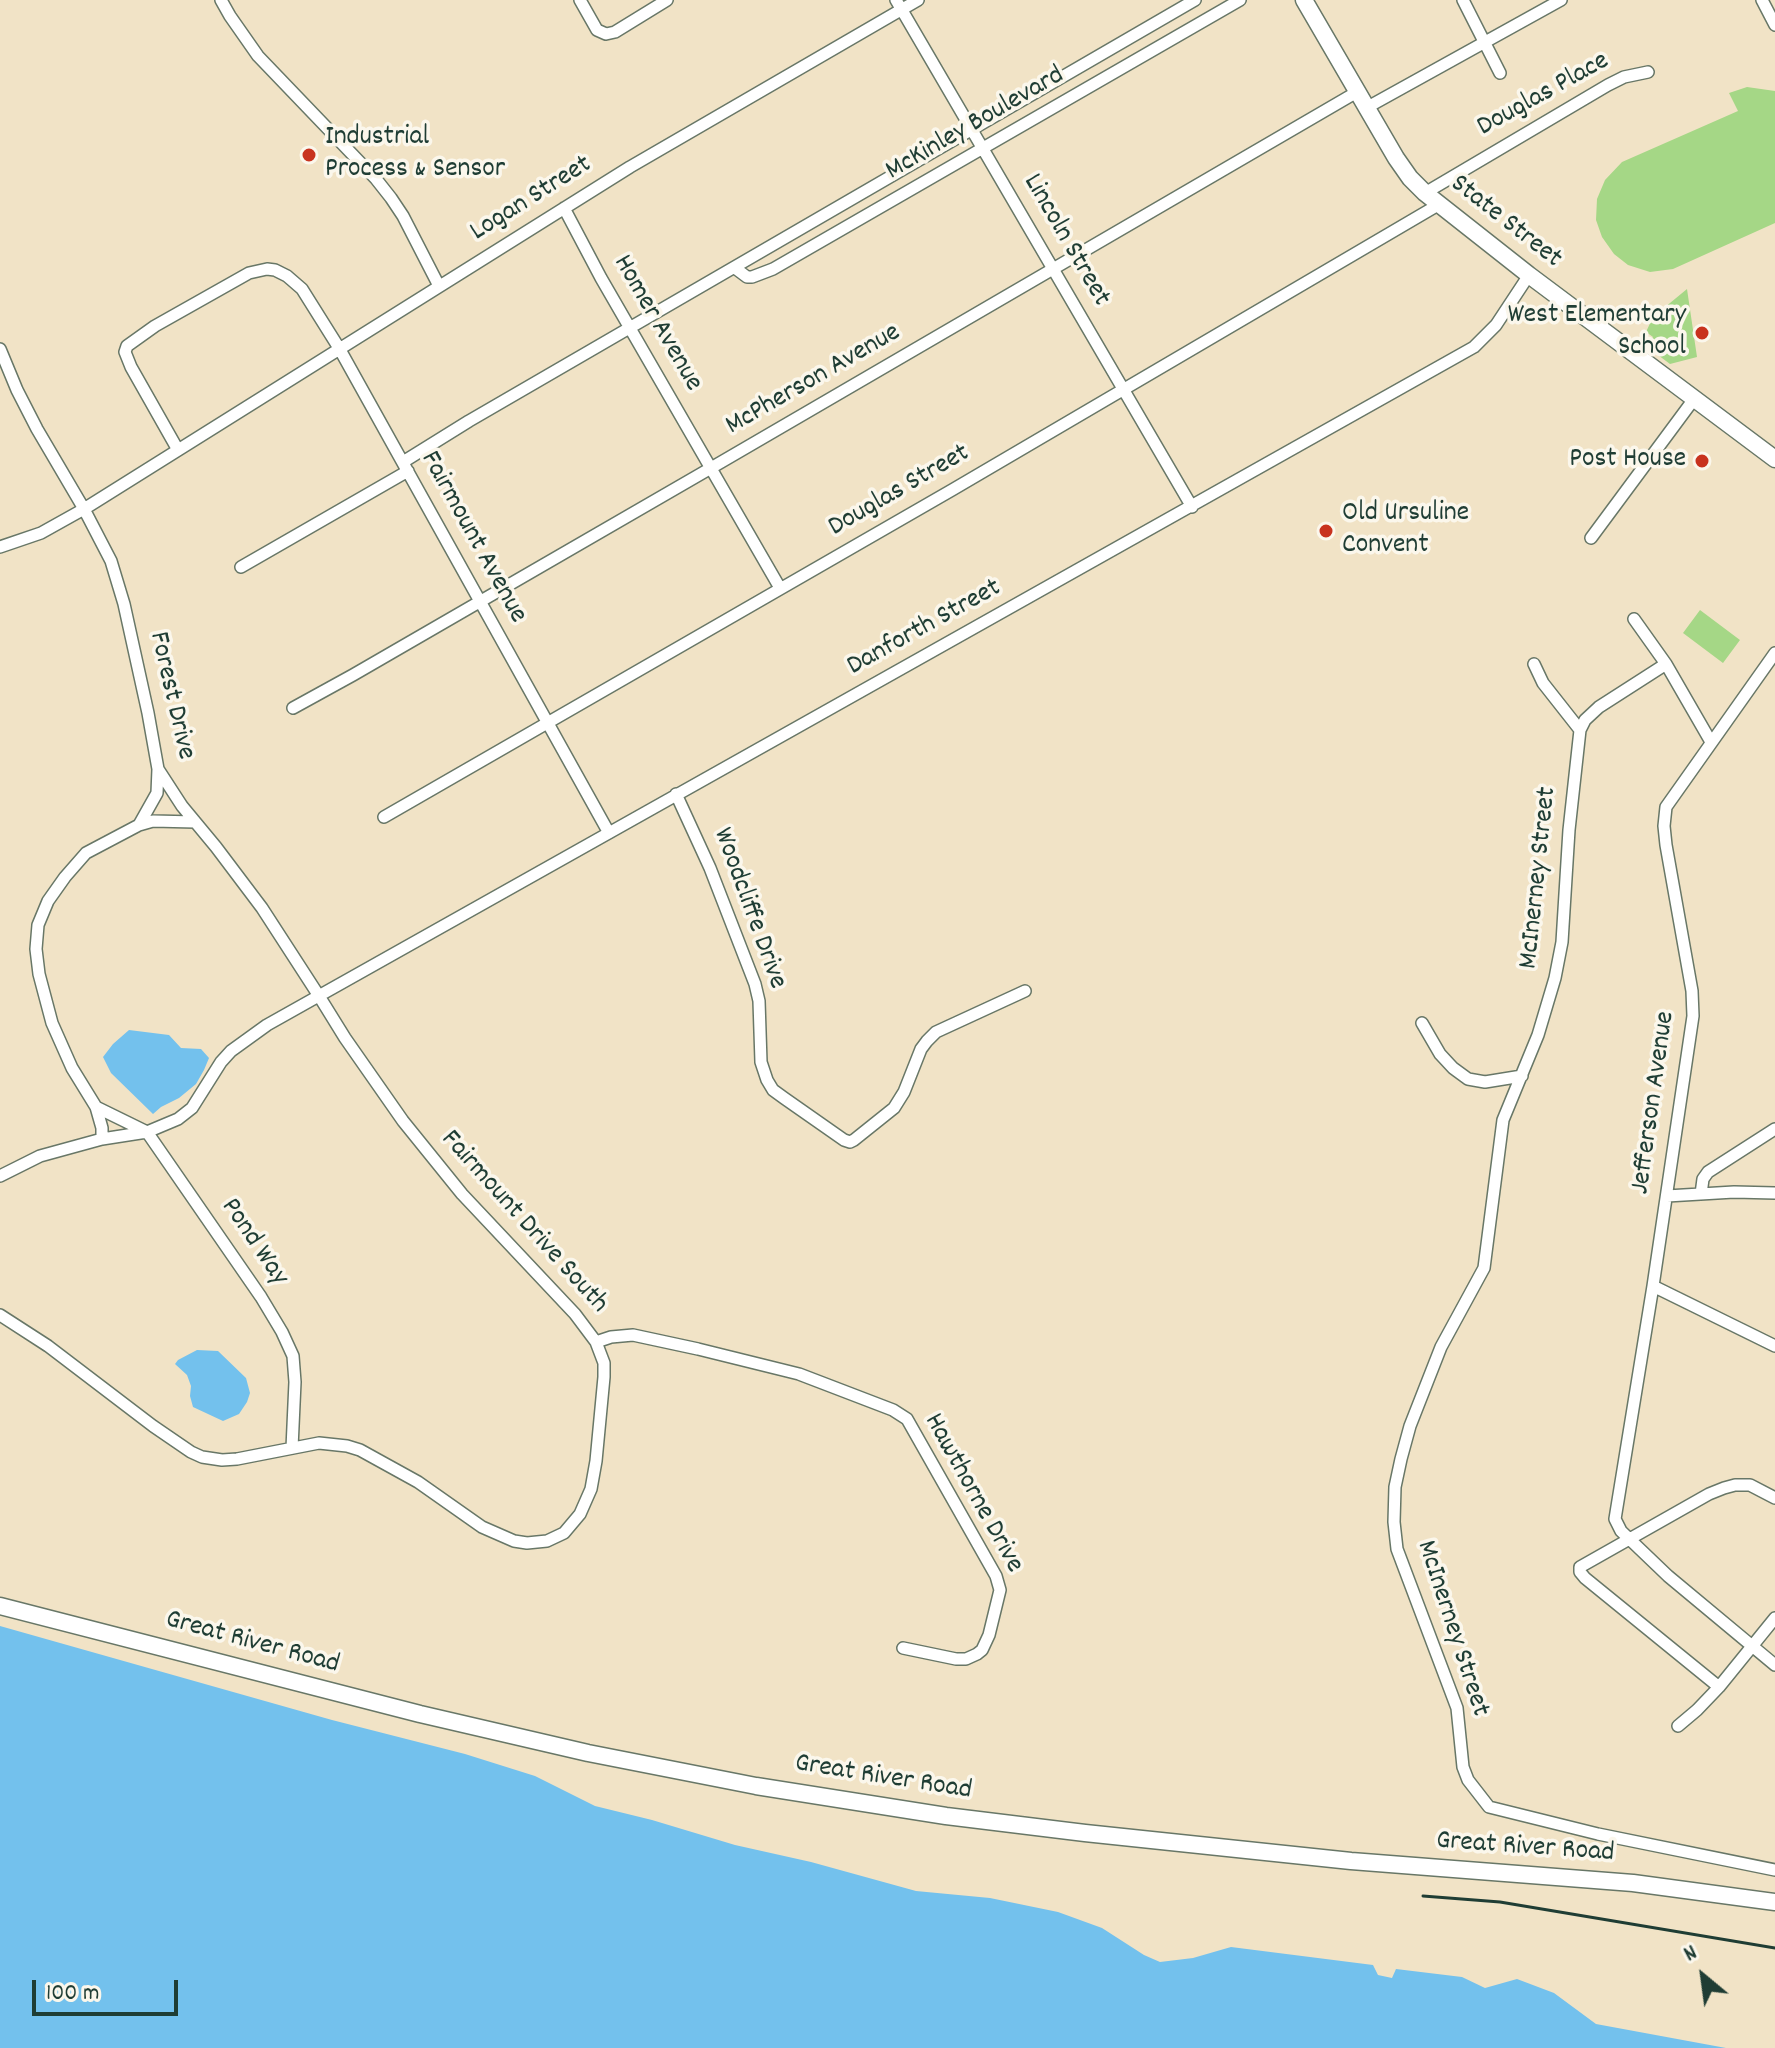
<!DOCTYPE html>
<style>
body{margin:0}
#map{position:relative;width:1775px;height:2048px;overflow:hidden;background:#f1e3c6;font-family:Dekko,sans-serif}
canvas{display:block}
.north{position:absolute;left:1663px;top:1936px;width:80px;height:80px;-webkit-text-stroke:6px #fbf7ec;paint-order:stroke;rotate:331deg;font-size:22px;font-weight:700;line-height:32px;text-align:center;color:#1f3d34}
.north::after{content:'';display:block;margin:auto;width:28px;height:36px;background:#1f3d34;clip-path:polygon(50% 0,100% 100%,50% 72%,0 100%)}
.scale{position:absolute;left:32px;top:1980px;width:146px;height:36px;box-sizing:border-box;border:4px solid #1f3d34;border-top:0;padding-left:10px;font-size:24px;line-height:28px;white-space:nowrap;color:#1f3d34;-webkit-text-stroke:6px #fbf7ec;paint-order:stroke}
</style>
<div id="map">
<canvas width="1775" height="2048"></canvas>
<div class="north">N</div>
<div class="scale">100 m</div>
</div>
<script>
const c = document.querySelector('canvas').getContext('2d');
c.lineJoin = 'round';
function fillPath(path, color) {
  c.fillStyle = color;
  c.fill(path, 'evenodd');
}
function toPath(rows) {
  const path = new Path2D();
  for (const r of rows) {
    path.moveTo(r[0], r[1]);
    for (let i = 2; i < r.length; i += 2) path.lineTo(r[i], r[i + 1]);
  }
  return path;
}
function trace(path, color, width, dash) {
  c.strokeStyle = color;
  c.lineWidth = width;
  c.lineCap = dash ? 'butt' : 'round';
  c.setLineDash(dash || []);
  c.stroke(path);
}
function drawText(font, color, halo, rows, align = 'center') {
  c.font = font + ' Dekko,sans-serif';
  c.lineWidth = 7;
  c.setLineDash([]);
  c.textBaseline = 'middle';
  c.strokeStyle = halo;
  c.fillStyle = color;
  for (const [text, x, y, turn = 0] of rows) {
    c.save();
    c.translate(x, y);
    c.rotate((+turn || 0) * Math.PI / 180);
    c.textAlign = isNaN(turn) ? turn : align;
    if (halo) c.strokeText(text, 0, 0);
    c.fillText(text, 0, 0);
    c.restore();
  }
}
fillPath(toPath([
 [1747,87,1775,91,1775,223,1673,269,1650,272,1628,265,1614,254,1602,237,1596,220,1597,199,1605,180,1622,162,1738,111,1729,93],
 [1687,289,1697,357,1670,364,1650,349,1654,344,1649,343,1653,337,1646,332,1653,317],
 [1700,610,1740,640,1723,663,1683,633]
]), '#a5d786');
fillPath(toPath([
 [129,1030,169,1035,181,1048,201,1049,209,1058,204,1070,196,1084,179,1098,161,1107,153,1114,111,1073,103,1057,113,1044],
 [197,1350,218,1351,246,1378,250,1393,247,1402,239,1414,223,1421,193,1407,190,1396,191,1386,187,1375,175,1364,178,1360],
 [0,1626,332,1720,465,1754,535,1776,595,1806,652,1820,735,1845,811,1862,916,1891,990,1898,1058,1912,1102,1928,1144,1955,1160,1962,1193,1958,1231,1947,1373,1965,1378,1975,1392,1978,1396,1969,1462,1977,1485,1988,1517,1979,1554,1993,1596,2024,1726,2048,0,2048]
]), '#73c1ed');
const street = toPath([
 [221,0,230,16,258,56,376,179,391,198,403,216,439,286],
 [580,0,597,30,606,34,615,32,667,0],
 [896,0,1192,507],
 [1463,0,1500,73],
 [1762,0,1775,25],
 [1366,108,1561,0],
 [1425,193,1608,85,1624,77,1648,72],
 [564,208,601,278,780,588],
 [735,268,747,277,752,277,773,269,1240,0],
 [0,349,17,390,37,429,84,509,111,561,124,604,148,713,158,769,182,806,216,847,262,908,319,996,345,1038,403,1121,462,1194,575,1314,596,1342,604,1363,604,1377,596,1461,591,1489,580,1514,564,1533,547,1541,527,1543,514,1541,482,1527,418,1482,360,1450,347,1446,319,1443,237,1459,222,1460,202,1457,191,1452,153,1426,48,1346,0,1315],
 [178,450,131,367,125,352,127,346,155,326,249,273,267,269,275,270,287,276,302,289,339,348,609,833],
 [403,462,469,421,1195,0],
 [1591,538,1694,399],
 [0,547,41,533,84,509,630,167,918,0],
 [241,567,408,471],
 [1634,619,1666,664,1711,742],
 [1775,653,1666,807,1664,826,1666,845,1692,991,1693,1016,1653,1286,1615,1519,1621,1531,1668,1576,1775,1665],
 [1534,664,1543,683,1580,730],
 [1666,664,1599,707,1585,720,1580,730,1569,830,1562,942,1555,978,1538,1035,1503,1120,1484,1268,1441,1347,1410,1426,1401,1459,1395,1487,1394,1522,1397,1549,1457,1708,1463,1767,1468,1780,1489,1807,1598,1834,1775,1870],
 [293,708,353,675,711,468,1357,92],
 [676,794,710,868,755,984,759,1001,761,1062,767,1080,773,1090,784,1098,844,1140,850,1142,854,1140,894,1108,904,1092,921,1049,927,1041,936,1032,1025,991],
 [384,817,952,490,1438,205],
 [195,822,153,821,139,825,86,853,65,877,48,901,38,925,36,949,39,974,52,1023,72,1068,96,1107,147,1132,261,1297,282,1332,293,1356,295,1382,292,1448],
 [139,825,157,793,158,769],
 [1422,1023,1440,1054,1453,1068,1468,1079,1485,1082,1522,1076],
 [96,1107,102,1128,102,1139],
 [0,1176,40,1156,102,1139,147,1132,178,1119,192,1108,221,1062,231,1051,267,1025,1474,347,1496,325,1529,275],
 [1701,1194,1703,1179,1708,1172,1775,1129],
 [1667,1196,1734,1192,1775,1193],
 [1653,1286,1775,1346],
 [596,1342,611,1337,633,1335,698,1349,799,1374,893,1410,907,1419,996,1576,1000,1590,989,1635,982,1650,977,1654,966,1659,956,1659,903,1648],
 [1719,1687,1585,1578,1580,1572,1580,1567,1709,1494,1724,1488,1735,1485,1750,1485,1775,1498],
 [1678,1726,1697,1710,1719,1687,1775,1618]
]);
const secondary = toPath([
 [1304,0,1396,158,1410,178,1425,193,1529,275,1775,459]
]);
const primary = toPath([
 [0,1606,420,1714,588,1753,756,1786,946,1816,1085,1833,1351,1861,1633,1883,1775,1902]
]);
trace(street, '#687767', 14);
trace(secondary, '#687767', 19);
trace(primary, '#687767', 19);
trace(street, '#fff', 11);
trace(secondary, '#fff', 16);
trace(primary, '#fff', 16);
trace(toPath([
 [1423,1896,1500,1902,1775,1948]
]), '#1f3d34', 3);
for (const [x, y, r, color] of [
 [309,155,8,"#c8321e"],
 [1702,333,8,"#c8321e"],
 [1702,461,8,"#c8321e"],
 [1326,531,8,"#c8321e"]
]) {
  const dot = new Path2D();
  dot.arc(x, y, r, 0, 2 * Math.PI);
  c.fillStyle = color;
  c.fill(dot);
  trace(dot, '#fbf7ec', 3);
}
drawText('28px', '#1f3d34', '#fbf7ec', [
 ["Douglas Place",1544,96,-29],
 ["McKinley Boulevard",976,125,-30],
 ["Logan Street",532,200,-32],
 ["State Street",1505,223,38],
 ["Lincoln Street",1065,241,60],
 ["Homer Avenue",656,324,60],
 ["McPherson Avenue",814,381,-30],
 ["Douglas Street",900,492,-30],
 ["Fairmount Avenue",472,538,61],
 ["Danforth Street",925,629,-29],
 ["Forest Drive",170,696,77],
 ["McInerney Street",1540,878,-84],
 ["Woodcliffe Drive",748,909,70],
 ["Jefferson Avenue",1655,1103,-82],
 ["Fairmount Drive South",523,1223,48],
 ["Pond Way",253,1243,56],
 ["Hawthorne Drive",972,1494,61],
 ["McInerney Street",1451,1629,72],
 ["Great River Road",252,1644,15],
 ["Great River Road",883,1779,9],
 ["Great River Road",1525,1849,4]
]);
drawText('28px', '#1f3d34', '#fbf7ec', [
 ["Industrial",325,139],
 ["Process & Sensor",325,171],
 ["West Elementary",1686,317,"right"],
 ["School",1686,349,"right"],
 ["Post House",1686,461,"right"],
 ["Old Ursuline",1342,515],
 ["Convent",1342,547]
], 'left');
</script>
